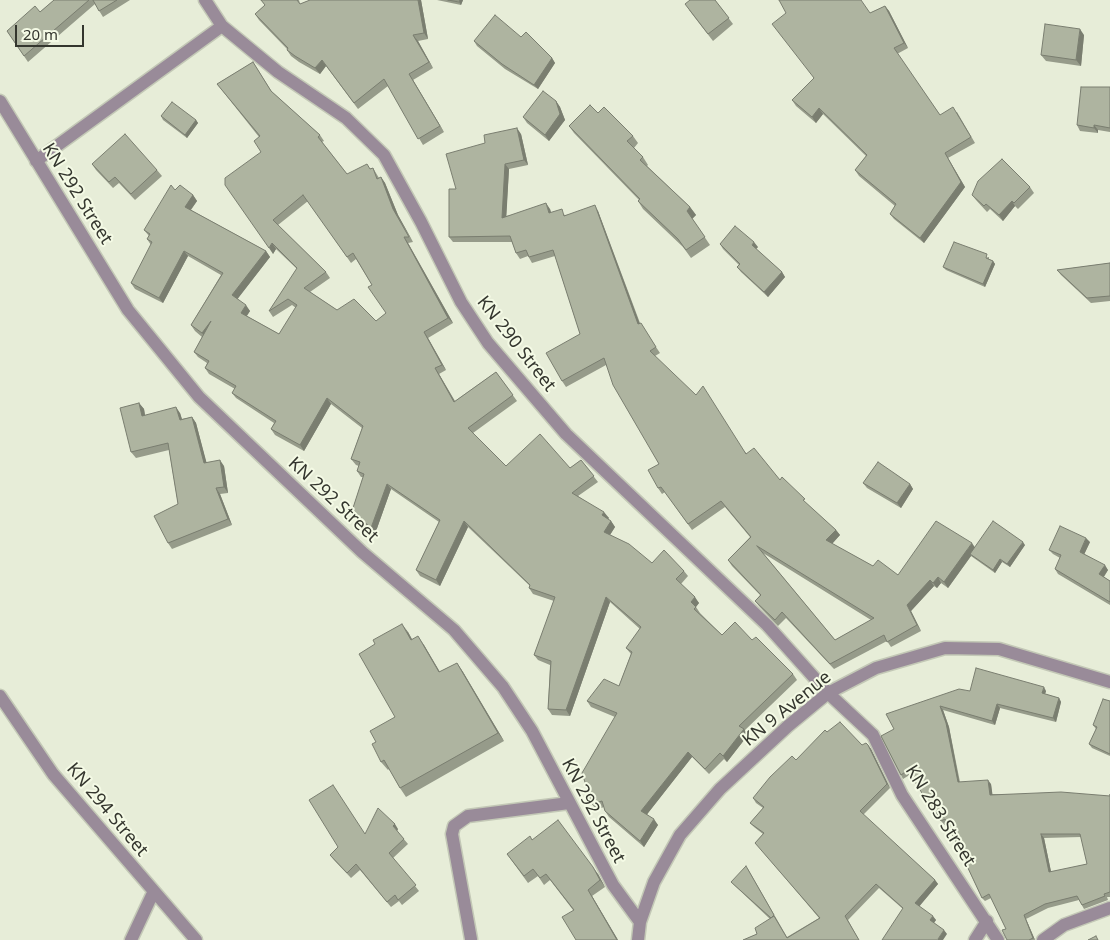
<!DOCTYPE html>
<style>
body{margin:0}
#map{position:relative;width:1110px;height:940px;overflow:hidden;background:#e7edd8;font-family:"Noto Sans",sans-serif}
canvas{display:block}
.scale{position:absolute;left:15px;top:25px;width:69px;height:22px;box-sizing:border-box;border:2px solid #34362e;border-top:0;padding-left:6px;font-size:15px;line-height:18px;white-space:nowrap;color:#34362e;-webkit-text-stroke:4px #f4fae5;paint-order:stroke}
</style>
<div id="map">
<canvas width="1110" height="940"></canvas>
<div class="scale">20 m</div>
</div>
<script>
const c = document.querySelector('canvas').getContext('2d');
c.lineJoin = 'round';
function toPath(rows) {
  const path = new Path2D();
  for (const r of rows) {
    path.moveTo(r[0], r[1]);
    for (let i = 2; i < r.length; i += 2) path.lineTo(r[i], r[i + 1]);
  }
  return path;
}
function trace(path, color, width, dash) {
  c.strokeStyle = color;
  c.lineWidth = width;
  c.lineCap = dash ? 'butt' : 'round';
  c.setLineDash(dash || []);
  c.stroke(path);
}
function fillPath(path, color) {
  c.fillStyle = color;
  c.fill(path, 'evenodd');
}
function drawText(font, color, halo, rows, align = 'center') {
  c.font = font + ' "Noto Sans",sans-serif';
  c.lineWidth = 4;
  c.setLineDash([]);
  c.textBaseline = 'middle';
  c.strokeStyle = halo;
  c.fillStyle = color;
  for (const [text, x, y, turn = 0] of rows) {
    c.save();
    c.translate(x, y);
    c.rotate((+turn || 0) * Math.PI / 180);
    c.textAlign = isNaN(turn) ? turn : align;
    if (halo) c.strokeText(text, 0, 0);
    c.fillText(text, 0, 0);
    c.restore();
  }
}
const minor = toPath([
 [205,0,222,26,278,72,346,118,384,155,421,222,461,302,488,343,566,434,767,625,828,693,873,735,902,795,998,940],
 [0,101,128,310,199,397,362,552,454,630,503,687,532,731,613,885,640,922],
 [36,161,222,26],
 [0,696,53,774,196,940],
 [471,939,452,834,454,826,468,816,569,803],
 [131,940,153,893],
 [638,940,640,922,654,882,680,835,720,789,788,726,828,693,876,668,945,648,999,649,1110,682],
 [975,940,987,921],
 [1043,940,1064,925,1110,908]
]);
trace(minor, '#c3c8b6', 15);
trace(minor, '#998b99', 12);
fillPath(toPath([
 [54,0,130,0,103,17,95,4,28,62,7,31,40,12],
 [261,0,299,0,300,4,310,0,421,0,428,39,418,41,433,68,413,80,444,132,423,145,388,86,358,109,326,66,320,74,299,62,291,56,287,50,287,49,259,20,255,14,265,5],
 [437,0,463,0,461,5],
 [715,0,733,24,713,41,689,10],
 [885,6,889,11,908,48,897,54,940,115,957,112,975,143,948,158,965,187,924,243,894,219,890,214,895,206,859,176,855,170,866,156,823,114,816,123,796,106,792,100,814,79,786,13,870,13],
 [1084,35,1081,66,1046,61,1041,55],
 [521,37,552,58,555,63,538,89,505,69,477,46,474,41],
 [253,62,272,92,320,135,324,141,322,142,347,174,373,168,379,178,381,177,385,183,398,215,413,242,408,243,453,323,428,338,446,370,439,374,455,401,496,372,517,401,473,433,506,466,570,468,581,460,598,482,578,496,609,518,608,519,611,521,615,527,610,535,652,563,684,571,688,576,681,584,699,603,696,607,700,613,722,635,752,640,793,674,797,680,744,731,748,735,727,762,724,759,709,774,692,757,647,814,658,825,644,847,609,817,605,811,604,807,596,810,592,804,615,717,591,707,587,701,619,686,631,654,626,648,640,629,610,602,570,716,552,715,548,709,550,665,538,660,534,655,554,601,533,594,529,588,530,586,468,527,440,586,420,576,416,570,439,522,391,489,375,534,356,517,352,511,363,477,361,477,357,471,359,466,356,465,351,459,362,428,331,404,304,451,275,435,271,429,274,423,236,398,232,393,235,389,209,374,205,368,207,363,198,357,194,352,202,337,195,331,191,325,221,275,188,256,163,303,135,289,131,283,151,245,147,239,149,236,144,230,175,190,193,195,197,201,191,210,266,251,270,257,237,299,250,311,247,316,279,334,296,308,292,305,273,317,269,311,297,269,276,249,273,254,259,137,217,84],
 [308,201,351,263,356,259,372,285,386,313,376,321,337,310,310,292,330,278,326,272,278,225],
 [1110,87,1110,132,1098,130,1098,133,1080,131,1077,125],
 [556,101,560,107,565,120,549,141,527,123,523,117],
 [598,113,633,136,638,143,634,148,643,157,648,165,647,166,690,207,696,215,692,219,710,245,691,258,683,247,643,209,638,201,639,200,574,133,569,126],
 [161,116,196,120,198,123,187,138,163,120],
 [521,134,528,165,509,169,506,216,550,209,551,213,566,215,598,211,640,323,660,353,655,356,747,454,780,480,836,530,840,535,832,544,873,566,898,575,975,547,1025,545,1010,567,1002,562,995,573,971,556,948,588,941,583,937,588,934,586,911,611,921,631,891,647,887,641,834,669,786,618,778,626,759,606,755,601,760,595,732,566,728,560,750,537,725,507,692,530,665,492,662,494,658,488,659,464,606,365,566,387,562,381,580,334,555,256,532,263,528,256,520,259,516,253,512,242,453,242,449,237,456,189],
 [763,553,871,620,835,640],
 [92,164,157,170,162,176,135,200,119,183,113,188,96,170],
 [1030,187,1034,193,1018,209,1015,206,1003,221,990,209,987,212,976,200,972,195],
 [720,244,758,247,756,249,782,272,785,277,768,297,741,272,737,267,739,265,723,249],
 [989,257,989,259,993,261,995,264,985,287,946,270,943,267],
 [1110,263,1110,301,1091,303,1061,275,1057,270],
 [139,403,144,409,145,415,180,413,182,419,192,417,196,423,206,462,224,466,228,493,220,494,232,525,172,549,168,543,178,504,169,450,136,458,131,452],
 [863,483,910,484,913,489,901,508,867,488],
 [1090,542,1084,554,1108,570,1104,577,1110,581,1110,605,1058,574,1055,569,1060,558,1053,554,1049,550],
 [408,632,412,639,424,645,440,672,457,663,463,672,504,741,406,797,400,788,389,769,388,770,381,762,376,742,395,717,375,644],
 [970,691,1046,691,1045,694,1059,698,1061,702,1056,722,1000,708,995,725,943,710,949,727,960,782,991,784,992,794,1110,796,1110,794,1110,897,1107,897,1108,900,1084,909,1079,900,1048,908,1026,919,1035,940,1007,940,1006,929,991,898,985,901,982,898,947,824,944,825,938,816,937,816,911,774,903,779,901,775,881,736],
 [1081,837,1087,864,1051,872,1044,838],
 [1110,701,1110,756,1092,748,1089,744,1096,729,1093,725],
 [827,732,862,745,868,745,871,749,890,788,863,815,935,880,938,884,919,906,936,920,934,923,947,934,903,909,879,888,848,920,859,940,743,940,757,934,770,919,734,885,731,882,748,869,787,937,819,918,759,847,755,843,763,834,754,827,750,823,763,808,756,803,753,798],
 [398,829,397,831,408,844,393,858,419,891,402,905,399,901,391,907,360,870,351,878,334,860,330,855,338,847,365,834],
 [532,840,598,874,605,887,592,896,618,940,573,910,550,880,544,885,538,876,528,883,507,854]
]), '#969b8a');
fillPath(toPath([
 [418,0,421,0,428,39,424,33],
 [460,0,463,0,461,5,459,2],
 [885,6,889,11,908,48,904,43],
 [1080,29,1084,35,1081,66,1076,60],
 [413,35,418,41,433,68,429,62],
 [552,58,555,63,538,89,534,85],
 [322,60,326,66,320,74,315,68],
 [409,74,413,80,444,132,440,126],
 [556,101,560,107,565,120,549,141,545,135],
 [819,108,823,114,816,123,812,117],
 [196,120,198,123,187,138,185,135],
 [1094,125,1098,130,1098,133,1094,128],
 [517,128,521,134,528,165,524,160],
 [945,153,965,187,924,243,920,238],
 [505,164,509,169,506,223,502,218],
 [381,177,385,183,398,215,413,242,393,209],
 [193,195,197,201,189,212,185,207],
 [1012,201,1015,206,1003,221,999,215],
 [546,203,550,209,553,219,549,213],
 [595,205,598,211,642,330,638,324],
 [690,207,696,215,692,219,710,245,687,211],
 [404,237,408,243,453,323,448,318],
 [754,242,758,247,755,250,752,245],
 [272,243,276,249,273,254,269,248],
 [184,251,188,256,163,303,159,298],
 [266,251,270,257,236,301,232,295],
 [993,261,995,264,985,287,983,284],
 [782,272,785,277,768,297,764,292],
 [246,305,250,311,245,318,241,313],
 [211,321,206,339,202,333],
 [424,332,428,338,446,370,442,365],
 [435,368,439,374,458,407,454,402],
 [327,398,331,404,304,451,300,445],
 [139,403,144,409,146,422,142,416],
 [176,407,180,413,184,426,180,420],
 [192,417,196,423,208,468,204,463],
 [220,460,224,466,228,493,224,487],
 [387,484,391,489,375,534,371,528],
 [910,484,913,489,901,508,897,503],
 [216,488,220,494,232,525,228,519],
 [604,512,609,518,606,521,602,515],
 [464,521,468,527,440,586,436,580],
 [611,521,615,527,608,538,604,532],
 [836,530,840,535,830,546,826,540],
 [1086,538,1090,542,1083,557,1080,552],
 [1023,542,1025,545,1010,567,1007,564],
 [972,543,976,549,970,554,971,556,948,588,944,582],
 [1000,559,1002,562,995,573,993,570],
 [1105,565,1108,570,1102,579,1099,574],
 [938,577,941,583,937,588,933,583],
 [930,580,934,586,911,611,921,631,917,625,907,605],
 [606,597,610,602,570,716,566,710],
 [695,597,699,603,695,608,691,602],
 [402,624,408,632,417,649,411,640],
 [418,636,424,645,445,681,439,672],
 [457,663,463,672,504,741,498,733],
 [1044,687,1046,691,1044,697,1042,693],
 [1059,698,1061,702,1056,722,1053,718],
 [997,704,1000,708,995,725,992,721],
 [940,706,943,710,949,727,960,786,958,782],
 [744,729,748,735,727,762,723,756],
 [868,745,871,749,890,788,887,784],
 [688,752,692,757,645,817,641,811],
 [988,780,991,784,993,798,990,795],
 [654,819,658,825,644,847,640,841],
 [395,824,398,829,397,831,393,826],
 [1041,834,1044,838,1052,876,1049,872],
 [593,867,598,874,605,887,600,880],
 [935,880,938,884,918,908,915,903],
 [588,890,592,896,618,940,617,940],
 [1024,915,1026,919,1035,940,1033,938],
 [933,916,936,920,933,924,930,920],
 [944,930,947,934,943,940,938,940,938,939]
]), '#7a7e70');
const building = toPath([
 [54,0,89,0,24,56,7,31,35,6,40,12,54,0],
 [93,0,117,0,99,11,93,0],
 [261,0,297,0,300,4,310,0,418,0,424,33,413,35,429,62,409,74,440,126,418,139,384,79,354,103,322,60,315,68,295,56,287,50,288,48,255,14,265,5,261,0],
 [448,0,460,0,459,2,448,0],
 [690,0,715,0,729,18,708,34,685,4,690,0],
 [779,0,861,0,870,13,885,6,904,43,894,48,940,115,953,107,971,137,945,153,961,182,920,238,890,214,896,204,855,170,867,155,819,108,812,117,792,100,814,78,772,24,786,13,779,0],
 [495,15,521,37,526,32,552,58,534,85,502,64,474,41,495,15],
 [1045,24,1080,29,1076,60,1041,55,1045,24],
 [253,62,271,91,320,135,318,137,347,174,367,164,370,169,373,168,377,179,381,177,393,209,409,237,404,237,448,318,424,332,442,365,435,368,454,402,496,372,513,395,468,428,506,466,540,434,570,468,581,460,594,476,572,493,604,512,602,515,611,521,604,532,629,544,652,563,664,550,684,571,676,579,695,597,691,602,696,607,694,609,722,635,735,622,752,640,756,637,793,674,739,726,744,729,723,756,720,753,705,769,688,752,641,811,654,819,640,841,605,811,602,801,592,804,582,773,617,713,587,701,604,679,619,686,632,652,626,648,641,627,606,597,566,710,548,709,551,661,534,655,555,597,529,588,530,585,464,521,436,580,416,570,440,520,387,484,371,528,352,511,364,474,357,471,360,462,351,459,363,426,327,398,300,445,271,429,276,421,232,393,236,386,205,368,209,361,194,352,211,321,202,333,191,325,223,273,184,251,159,298,131,283,152,242,147,239,150,234,144,230,171,185,175,190,180,185,193,195,185,207,266,251,232,295,246,305,241,313,279,334,297,305,288,299,269,311,297,268,272,243,269,248,225,185,225,178,261,152,254,141,260,136,217,84,253,62],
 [303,195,347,257,353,253,372,285,368,287,386,313,376,321,354,299,337,310,304,288,326,272,273,220,303,195],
 [1081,87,1110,87,1110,128,1094,125,1094,128,1077,125,1081,87],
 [543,91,556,101,560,114,545,135,523,117,543,91],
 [172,102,196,120,185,135,161,116,172,102],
 [590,105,598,113,604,107,633,136,627,141,643,157,640,160,690,207,687,211,705,237,686,250,678,239,638,201,640,199,569,126,590,105],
 [517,128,524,160,505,164,502,218,546,203,549,213,562,209,564,216,595,205,638,324,641,323,656,347,650,351,696,395,703,386,746,454,754,448,780,480,782,477,805,499,803,500,836,530,826,540,873,566,878,560,898,575,936,521,972,543,944,582,938,577,933,583,930,580,907,605,917,625,887,642,884,635,830,664,782,612,775,620,755,601,761,595,728,560,751,537,721,501,688,524,661,487,658,488,648,470,659,464,613,385,604,358,562,381,546,353,580,334,553,250,529,257,526,250,516,253,510,236,449,237,449,189,456,189,446,154,485,143,484,135,517,128],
 [757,546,874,618,835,640,757,546],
 [125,134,157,170,131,194,115,177,109,182,92,164,125,134],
 [1002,159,1030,187,1014,203,1012,201,999,215,986,204,984,206,972,195,978,181,1002,159],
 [735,226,754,242,752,245,782,272,764,292,737,267,740,264,720,244,735,226],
 [954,242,987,254,986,258,993,261,983,284,943,267,954,242],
 [1110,263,1110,296,1087,298,1057,270,1110,263],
 [139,403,142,416,176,407,180,420,192,417,204,463,220,460,224,487,216,488,228,519,168,543,154,516,178,504,168,443,131,452,120,408,139,403],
 [878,462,910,484,897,503,863,483,878,462],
 [993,521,1023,542,1007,564,1000,559,993,570,970,554,993,521],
 [1060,526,1086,538,1080,552,1105,565,1099,574,1110,581,1110,602,1055,569,1061,555,1049,550,1060,526],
 [402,624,411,640,418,636,439,672,457,663,498,733,400,788,384,760,381,762,372,744,376,742,370,731,395,717,359,654,375,644,373,640,402,624],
 [976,668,1044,687,1042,693,1059,698,1053,718,997,704,992,721,940,706,946,723,958,782,988,780,990,795,1061,792,1110,796,1110,794,1110,892,1104,894,1105,896,1082,905,1077,896,1045,904,1024,915,1033,938,1029,940,1007,940,1002,930,1006,929,989,894,982,898,945,819,941,821,936,812,934,813,908,770,901,775,881,736,894,729,886,714,959,689,970,691,976,668],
 [1041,834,1080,834,1087,864,1049,872,1041,834],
 [1103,699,1110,701,1110,754,1089,744,1097,727,1093,725,1103,699],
 [840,722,862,745,866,743,868,745,887,784,860,811,935,880,915,903,933,916,930,920,944,930,938,939,939,940,882,940,903,908,876,884,845,916,859,940,743,940,757,934,755,928,774,916,787,938,820,918,755,843,764,833,750,823,764,807,753,798,770,777,792,756,796,760,825,730,827,732,840,722],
 [333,785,365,834,378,808,395,824,393,826,404,839,389,853,416,885,398,900,395,895,387,902,356,864,347,873,330,855,338,847,309,800,333,785],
 [558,820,593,867,600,880,588,890,617,940,576,940,562,917,574,910,546,874,540,878,533,869,524,876,507,854,530,836,532,840,558,820],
 [746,866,774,915,771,918,731,882,746,866],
 [1096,936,1098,940,1088,940,1096,936]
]);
fillPath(building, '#aeb4a0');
trace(building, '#7a7e70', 1);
drawText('18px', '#34362e', '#f4fae5', [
 ["KN 292 Street",77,194,58],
 ["KN 290 Street",516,344,52],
 ["KN 292 Street",333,500,43],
 ["KN 9 Avenue",787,709,-39],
 ["KN 294 Street",107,810,50],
 ["KN 292 Street",593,811,62],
 ["KN 283 Street",940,816,58]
]);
</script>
